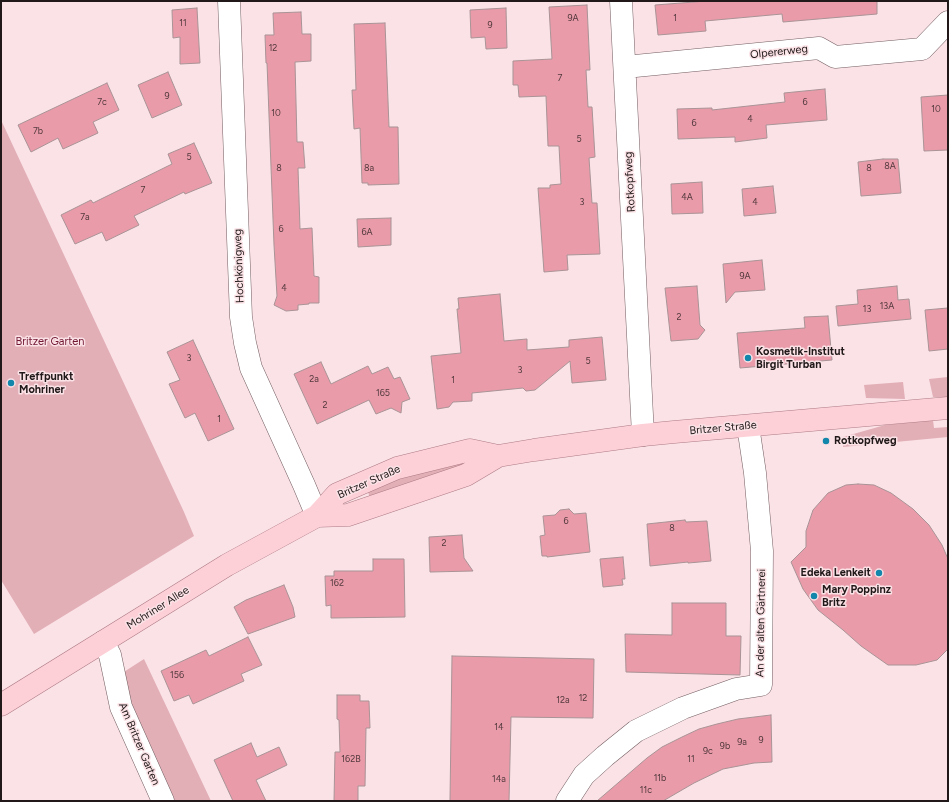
<!DOCTYPE html>
<meta charset="utf-8">
<style>
body{margin:0}
#map{position:relative;width:949px;height:802px;overflow:hidden;background:#fae2e6;font-family:Figtree,sans-serif}
canvas{display:block}
.frame{position:absolute;inset:0;border:2px solid #201819;pointer-events:none}
</style>
<div id="map">
<canvas width="949" height="802"></canvas>
<div class="frame"></div>
</div>
<script>
const c = document.querySelector('canvas').getContext('2d');
c.lineJoin = 'round';
function fillPath(path, color) {
  c.fillStyle = color;
  c.fill(path, 'evenodd');
}
function toPath(rows) {
  const path = new Path2D();
  for (const r of rows) {
    path.moveTo(r[0], r[1]);
    for (let i = 2; i < r.length; i += 2) path.lineTo(r[i], r[i + 1]);
  }
  return path;
}
function trace(path, color, width, dash) {
  c.strokeStyle = color;
  c.lineWidth = width;
  c.lineCap = dash ? 'butt' : 'round';
  c.setLineDash(dash || []);
  c.stroke(path);
}
function drawText(font, color, halo, rows, align = 'center') {
  c.font = font + ' Figtree,sans-serif';
  c.lineWidth = 3;
  c.setLineDash([]);
  c.textBaseline = 'middle';
  c.strokeStyle = halo;
  c.fillStyle = color;
  for (const [text, x, y, turn = 0] of rows) {
    c.save();
    c.translate(x, y);
    c.rotate((+turn || 0) * Math.PI / 180);
    c.textAlign = isNaN(turn) ? turn : align;
    if (halo) c.strokeText(text, 0, 0);
    c.fillText(text, 0, 0);
    c.restore();
  }
}
fillPath(toPath([
 [1,120,184,512,194,536,34,634,1,580],
 [948,377,948,397,933,397,929,379],
 [903,382,905,399,866,398,864,385],
 [933,420,934,428,948,427,948,437,843,447,843,437,885,425],
 [477,460,370,498,367,489,449,463],
 [144,659,211,801,175,801,116,677]
]), '#e2afb7');
const building = toPath([
 [707,1,877,1,877,14,783,22,782,14,705,21,706,31,658,35,655,5,707,1],
 [587,5,590,70,586,70,588,107,592,107,595,157,589,158,592,203,597,203,600,254,567,255,568,270,544,272,538,188,550,188,550,185,561,184,559,146,548,146,546,96,519,97,518,85,513,85,513,61,552,59,549,7,587,5],
 [197,8,200,63,180,64,180,37,173,38,172,10,197,8],
 [506,8,507,48,486,49,485,37,471,38,470,10,506,8],
 [301,12,302,34,311,34,311,61,295,62,297,142,303,142,305,168,298,168,300,229,312,228,314,276,319,277,319,303,309,303,309,304,298,305,298,310,286,311,274,305,277,296,274,245,267,63,266,63,265,35,274,35,273,13,301,12],
 [385,23,389,127,398,127,399,184,368,185,368,183,362,183,360,128,354,129,352,90,356,90,354,24,385,23],
 [168,72,182,105,152,118,138,85,168,72],
 [107,83,119,110,93,122,98,133,63,149,58,138,31,152,18,125,107,83],
 [825,89,827,120,766,125,767,138,735,142,735,137,678,139,677,109,712,108,712,110,785,102,784,93,825,89],
 [948,95,948,150,924,151,921,97,948,95],
 [194,143,212,183,185,194,184,192,134,216,139,225,106,241,102,232,75,244,61,215,91,200,93,203,172,164,168,154,194,143],
 [883,159,898,159,901,193,861,196,858,162,883,159],
 [702,182,703,213,672,214,671,184,702,182],
 [773,186,776,213,744,216,742,189,773,186],
 [391,218,391,245,358,247,357,219,391,218],
 [762,260,765,290,735,292,726,303,723,264,762,260],
 [697,286,700,325,705,330,698,339,671,341,665,288,697,286],
 [897,286,898,300,909,299,911,319,838,326,836,306,858,304,857,290,897,286],
 [500,294,504,341,527,339,527,350,569,347,569,340,602,337,606,380,572,383,570,361,535,390,526,391,523,388,472,393,472,401,453,402,449,407,437,409,431,356,461,353,457,309,459,309,458,298,500,294],
 [948,308,948,349,929,351,925,310,948,308],
 [828,316,832,360,740,368,737,333,805,328,804,317,828,316],
 [193,340,234,429,208,441,195,413,185,418,169,384,180,380,167,352,193,340],
 [321,362,331,384,368,366,372,374,388,367,394,379,400,377,410,399,402,402,401,413,391,408,376,414,369,400,317,424,294,374,321,362],
 [858,484,874,485,891,493,913,509,929,525,942,545,948,559,948,649,937,660,916,665,888,665,861,646,843,630,818,610,803,589,791,562,806,547,806,531,813,510,828,493,846,485,858,484],
 [569,509,574,514,586,513,590,552,547,557,547,556,542,556,540,536,545,535,543,516,555,515,560,510,569,509],
 [685,520,686,522,707,521,711,561,688,563,688,562,650,566,647,524,685,520],
 [462,535,464,558,473,571,430,572,429,537,462,535],
 [623,557,625,579,622,579,623,585,603,587,600,559,623,557],
 [373,559,404,559,405,617,331,618,331,605,326,606,325,576,334,576,334,571,373,571,373,559],
 [284,585,293,607,295,617,248,634,234,607,246,600,284,585],
 [672,603,726,603,726,636,741,636,740,675,626,672,625,634,672,635,672,603],
 [248,637,262,665,241,674,244,681,193,704,189,695,174,701,161,671,206,650,209,656,248,637],
 [452,656,594,659,593,718,511,717,509,801,450,801,452,656],
 [337,695,360,695,360,701,369,701,370,728,366,728,365,786,358,786,358,801,334,801,335,752,340,752,339,720,337,719,337,695],
 [771,715,772,762,754,763,723,769,694,783,663,801,597,801,647,758,662,747,682,737,699,729,717,724,738,719,771,715],
 [251,743,257,757,279,747,287,765,256,780,266,801,233,801,214,760,251,743]
]);
fillPath(building, '#e99ba9');
trace(building, '#a99396', 1);
const minor = toPath([
 [229,1,241,317,245,343,251,368,304,485,317,516],
 [621,1,643,435],
 [625,67,819,48,835,57,922,49,948,22],
 [103,642,110,655,121,707,163,801],
 [567,801,584,775,605,756,636,731,683,708,736,689,761,685,762,551,755,473,748,426]
]);
const major = toPath([
 [317,516,348,515,466,475,498,456],
 [1,705,227,565,317,516,337,494,397,468,470,450,498,456,534,450,643,435,674,432,948,408]
]);
trace(minor, '#735e62', 23);
trace(major, '#ae7b84', 23);
trace(minor, '#fff', 22);
trace(major, '#fdd0d8', 22);
for (const [x, y, r, color] of [
 [748,358,4,"#1286ab"],
 [11,383,4,"#1286ab"],
 [826,441,4,"#1286ab"],
 [879,573,4,"#1286ab"],
 [814,596,4,"#1286ab"]
]) {
  const dot = new Path2D();
  dot.arc(x, y, r, 0, 2 * Math.PI);
  c.fillStyle = color;
  c.fill(dot);
  trace(dot, '#fae2e6', 1.5);
}
drawText('9px', '#52393d', null, [
 ["9A",573,18],
 ["1",675,18],
 ["11",183,23],
 ["9",490,25],
 ["12",273,48],
 ["7",560,78],
 ["9",167,96],
 ["7c",102,102],
 ["6",805,102],
 ["10",936,109],
 ["10",276,113],
 ["4",750,119],
 ["6",694,123],
 ["7b",38,131],
 ["5",579,139],
 ["5",189,157],
 ["8A",890,166],
 ["8",279,168],
 ["8a",369,168],
 ["8",869,168],
 ["7",143,190],
 ["4A",687,197],
 ["3",582,202],
 ["4",755,202],
 ["7a",85,217],
 ["6",281,229],
 ["6A",367,232],
 ["9A",745,276],
 ["4",284,288],
 ["13A",887,306],
 ["13",867,309],
 ["2",679,317],
 ["3",189,358],
 ["5",588,361],
 ["3",520,370],
 ["2a",314,379],
 ["1",453,380],
 ["165",383,393],
 ["2",325,405],
 ["1",219,419],
 ["6",566,521],
 ["8",672,528],
 ["2",444,543],
 ["162",337,583],
 ["156",177,675],
 ["12",583,698],
 ["12a",563,700],
 ["14",499,727],
 ["9",761,740],
 ["9a",742,742],
 ["9b",725,746],
 ["9c",708,751],
 ["162B",351,759],
 ["11",691,759],
 ["11b",660,778],
 ["14a",499,779],
 ["11c",646,790]
]);
drawText('11px', '#201819', '#fae2e6', [
 ["Olpererweg",779,52,-6],
 ["Rotkopfweg",630,182,-93],
 ["Hochkönigweg",239,266,-92],
 ["Britzer Straße",723,428,-5],
 ["Britzer Straße",369,482,-24],
 ["Mohriner Allee",158,608,-32],
 ["An der alten Gärtnerei",761,623,-89],
 ["Am Britzer Garten",139,744,67]
]);
drawText('11px', '#711633', '#fae2e6', [
 ["Britzer Garten",50,342]
]);
drawText('bold 11px', '#201819', '#fae2e6', [
 ["Kosmetik-Institut",756,352],
 ["Birgit Turban",756,365],
 ["Treffpunkt",19,377],
 ["Mohriner",19,390],
 ["Rotkopfweg",834,441],
 ["Edeka Lenkeit",871,573,"right"],
 ["Mary Poppinz",822,590],
 ["Britz",822,603]
], 'left');
</script>
